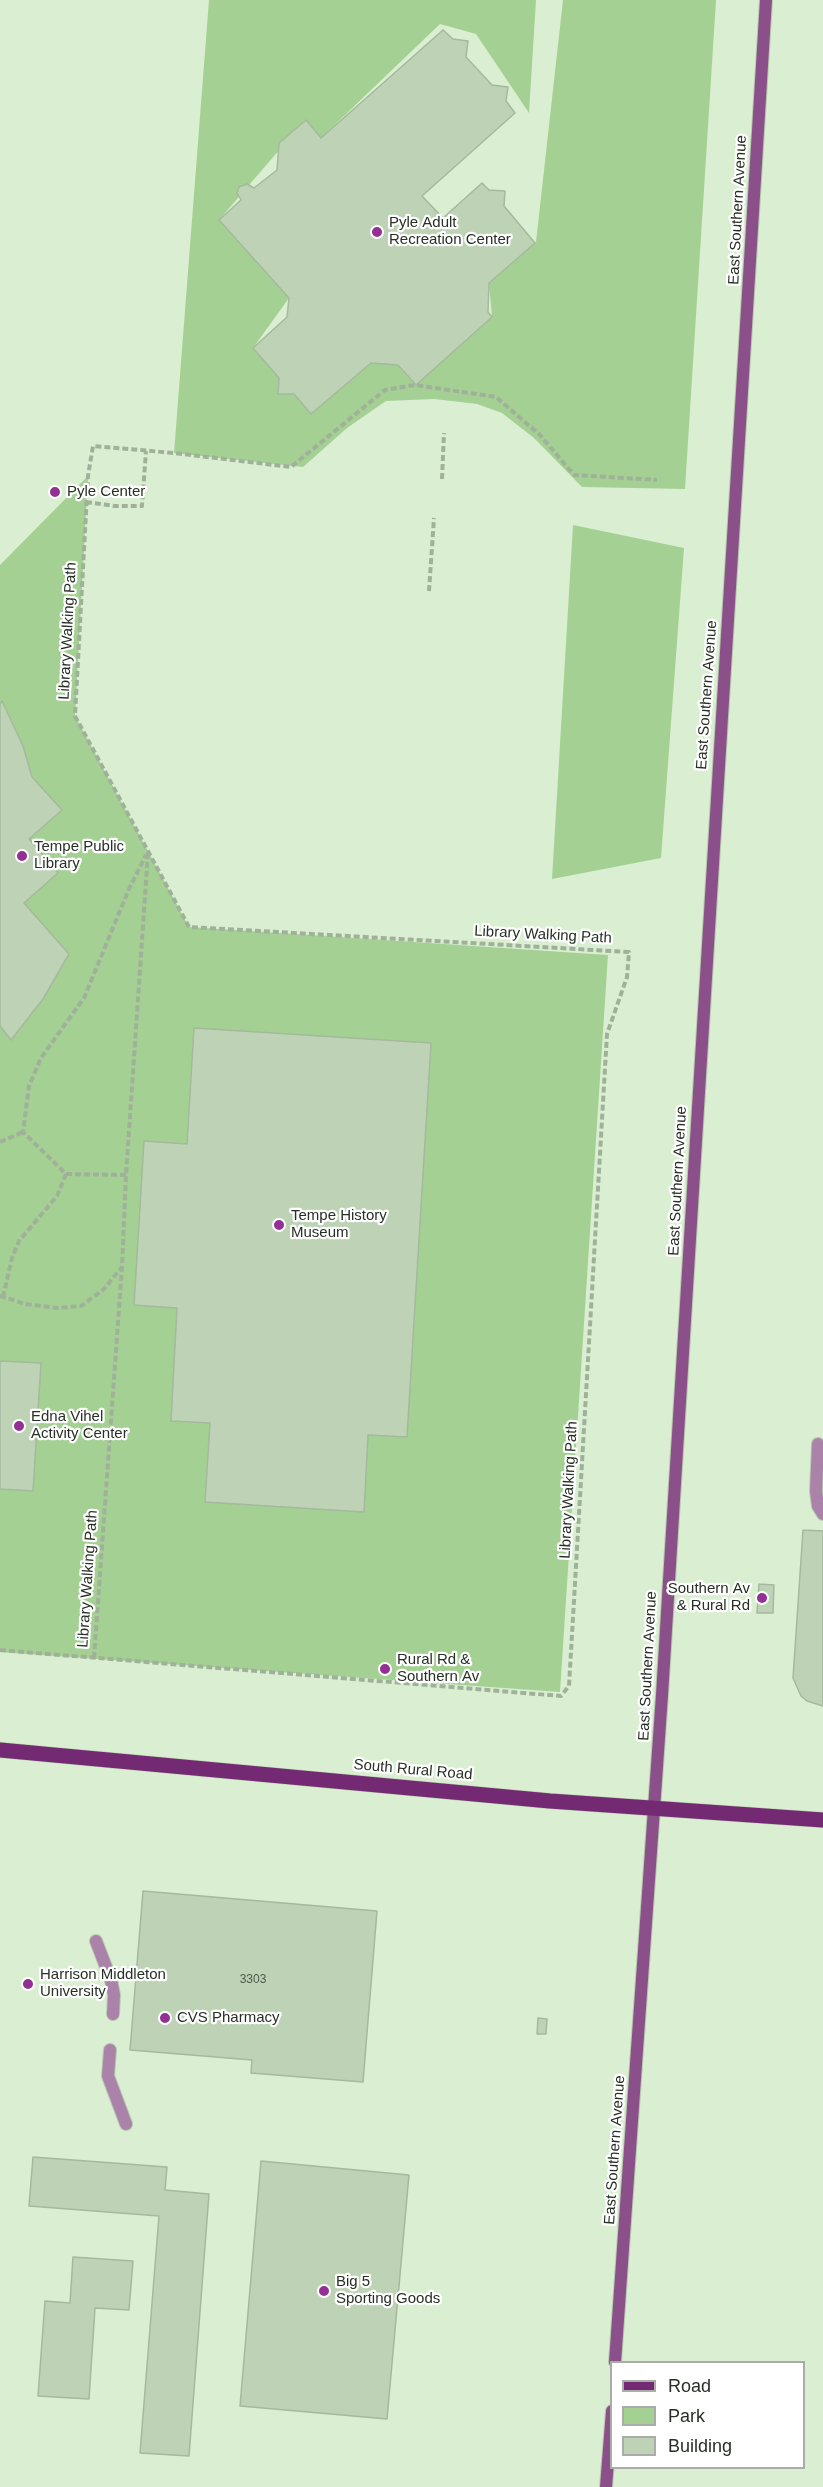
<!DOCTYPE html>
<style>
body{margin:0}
#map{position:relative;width:823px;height:2487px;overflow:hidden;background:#daefd2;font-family:Helvetica,sans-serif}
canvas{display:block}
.legend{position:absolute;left:610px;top:2361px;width:195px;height:108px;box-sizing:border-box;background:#fff;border:2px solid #a9aca8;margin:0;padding:8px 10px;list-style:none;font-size:18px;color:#273025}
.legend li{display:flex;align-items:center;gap:12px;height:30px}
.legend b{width:30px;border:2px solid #a9aca8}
</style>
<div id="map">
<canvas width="823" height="2487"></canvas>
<ul class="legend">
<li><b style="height:8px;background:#732a72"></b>Road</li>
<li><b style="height:16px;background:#a4d093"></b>Park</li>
<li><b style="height:16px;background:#bed3b6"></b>Building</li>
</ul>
</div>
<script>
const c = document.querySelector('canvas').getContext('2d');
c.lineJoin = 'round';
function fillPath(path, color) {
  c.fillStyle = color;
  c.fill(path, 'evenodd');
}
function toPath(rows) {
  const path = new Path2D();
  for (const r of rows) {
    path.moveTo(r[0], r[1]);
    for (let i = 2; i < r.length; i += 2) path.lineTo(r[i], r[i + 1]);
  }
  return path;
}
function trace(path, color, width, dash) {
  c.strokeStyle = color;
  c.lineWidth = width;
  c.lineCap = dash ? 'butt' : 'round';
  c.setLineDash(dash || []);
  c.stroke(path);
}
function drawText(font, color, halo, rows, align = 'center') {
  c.font = font + ' Helvetica,sans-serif';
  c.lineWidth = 4.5;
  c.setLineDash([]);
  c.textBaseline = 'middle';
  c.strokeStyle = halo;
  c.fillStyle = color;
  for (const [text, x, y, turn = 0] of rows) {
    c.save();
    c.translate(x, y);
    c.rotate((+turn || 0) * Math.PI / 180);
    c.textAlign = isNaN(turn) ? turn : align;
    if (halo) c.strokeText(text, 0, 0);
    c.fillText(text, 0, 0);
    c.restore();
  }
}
fillPath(toPath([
 [209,0,536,0,529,113,476,34,440,24,321,138,305,120,219,220,289,298,253,348,311,414,371,363,398,365,415,385,492,317,489,283,536,242,563,0,716,0,685,489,582,487,534,438,502,413,477,404,434,399,386,401,347,428,303,467,174,453],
 [88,476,75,716,189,927,608,955,560,1692,0,1652,0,1489,33,1491,41,1364,0,1361,0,565],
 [573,525,684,548,661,858,552,879]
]), '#a4d093');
const building = toPath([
 [443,30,453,39,468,41,466,57,492,85,508,87,506,101,515,113,422,196,443,218,482,183,489,190,505,191,504,206,535,243,489,283,488,312,492,317,416,385,398,365,371,363,311,414,294,394,278,394,279,378,253,348,287,317,289,298,219,220,241,200,237,193,239,187,247,184,254,188,277,170,279,143,306,120,321,138,443,30],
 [2,701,23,746,32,777,62,810,29,839,58,873,24,903,69,954,43,999,11,1040,0,1026,0,704,2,701],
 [194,1028,431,1043,407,1437,368,1435,364,1512,205,1502,210,1423,171,1421,177,1308,134,1305,144,1141,187,1144,194,1028],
 [0,1361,41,1363,33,1491,0,1489,0,1361],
 [803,1530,823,1531,823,1706,807,1701,801,1696,793,1678,803,1530],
 [759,1584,774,1585,773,1613,757,1613,759,1584],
 [143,1891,377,1911,363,2082,251,2073,252,2060,130,2050,143,1891],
 [538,2018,547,2019,546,2034,537,2034,538,2018],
 [33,2157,167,2167,165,2190,209,2194,189,2456,140,2453,159,2216,29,2206,33,2157],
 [261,2161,409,2175,387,2419,240,2406,261,2161],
 [73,2257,133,2261,129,2310,95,2308,89,2399,38,2396,45,2301,70,2303,73,2257]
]);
fillPath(building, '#bed3b6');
trace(building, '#a4b99d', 1.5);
const lane = toPath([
 [818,1444,816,1491,818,1506,823,1514],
 [96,1941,111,1980,114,1995,113,2014],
 [110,2050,108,2076,126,2124]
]);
const secondary = toPath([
 [615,2362,662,1695,766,0],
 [606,2487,612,2411]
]);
const primary = toPath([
 [0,1750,550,1801,823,1820]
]);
trace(lane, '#b6c9af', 14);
trace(secondary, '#b6c9af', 14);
trace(primary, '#b6c9af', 16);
trace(toPath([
 [442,479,444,433],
 [86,502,115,506,142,506,146,451],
 [429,591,434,518],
 [0,1142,23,1132],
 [66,1174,126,1175],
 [0,1296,26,1304,57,1308,81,1306,104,1289,122,1267],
 [3,1297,12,1258,19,1241,57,1196,66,1174,23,1132,29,1086,41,1058,84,998,129,889,146,855],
 [0,1650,561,1696,569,1686,607,1034,627,977,629,952,189,927,75,716,88,476,93,446,174,453,291,467,385,390,415,385,496,397,540,435,574,475,657,480],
 [94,1658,122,1267,126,1175,148,852]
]), '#a0b19a', 4, [6, 3]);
trace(lane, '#ab82a9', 12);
trace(secondary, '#8b5089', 12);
trace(primary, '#732a72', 15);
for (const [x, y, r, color] of [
 [377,232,6,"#942f94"],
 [55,492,6,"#942f94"],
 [22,856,6,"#942f94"],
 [279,1225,6,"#942f94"],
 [19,1426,6,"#942f94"],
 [762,1598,6,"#942f94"],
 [385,1669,6,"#942f94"],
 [28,1984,6,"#942f94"],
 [165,2018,6,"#942f94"],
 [324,2291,6,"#942f94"]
]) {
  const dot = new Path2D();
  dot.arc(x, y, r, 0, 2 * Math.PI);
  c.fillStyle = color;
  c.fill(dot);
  trace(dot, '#fff', 2);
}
drawText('12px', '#4d5949', null, [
 ["3303",253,1980]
]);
drawText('15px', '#273025', '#fff', [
 ["East Southern Avenue",738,210,-87],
 ["Library Walking Path",68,631,-87],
 ["East Southern Avenue",707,695,-86],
 ["Library Walking Path",543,935,3],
 ["East Southern Avenue",678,1181,-87],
 ["Library Walking Path",569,1490,-87],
 ["Library Walking Path",88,1579,-86],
 ["East Southern Avenue",648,1666,-87],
 ["South Rural Road",413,1770,5],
 ["East Southern Avenue",615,2150,-86]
]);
drawText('15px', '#273025', '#fff', [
 ["Pyle Adult",389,223],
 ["Recreation Center",389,240],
 ["Pyle Center",67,492],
 ["Tempe Public",34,847],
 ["Library",34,864],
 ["Tempe History",291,1216],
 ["Museum",291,1233],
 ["Edna Vihel",31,1417],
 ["Activity Center",31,1434],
 ["Southern Av",750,1589,"right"],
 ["& Rural Rd",750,1606,"right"],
 ["Rural Rd &",397,1660],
 ["Southern Av",397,1677],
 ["Harrison Middleton",40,1975],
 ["University",40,1992],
 ["CVS Pharmacy",177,2018],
 ["Big 5",336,2282],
 ["Sporting Goods",336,2299]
], 'left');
</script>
